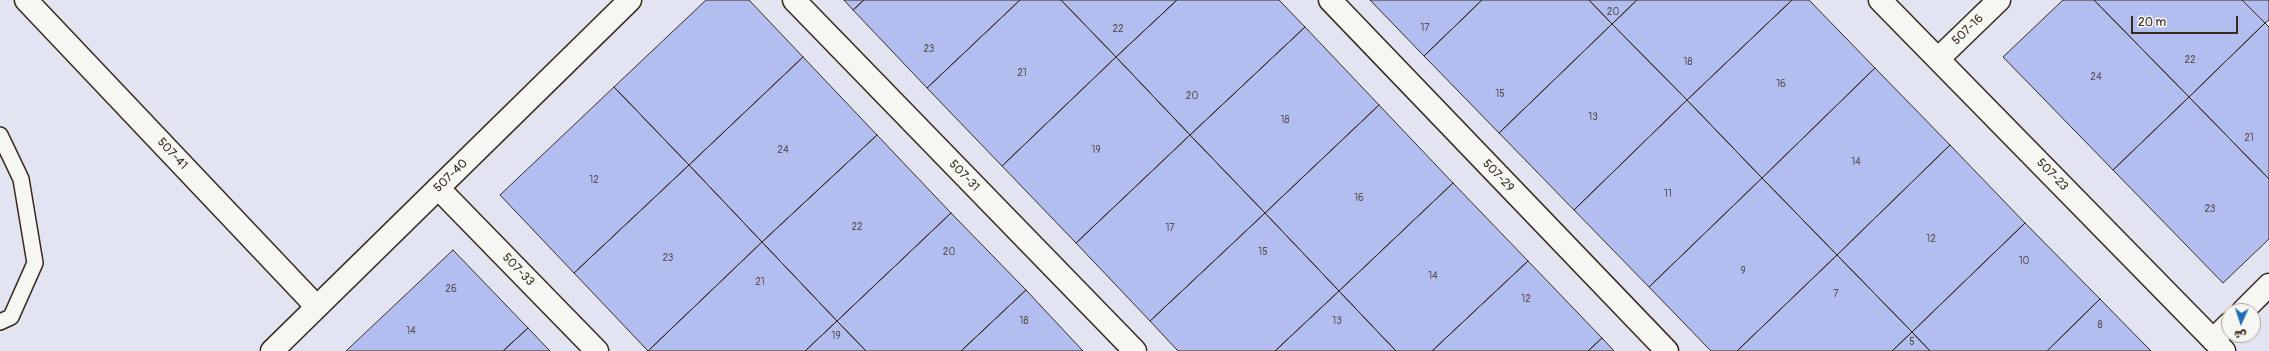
<!DOCTYPE html>
<meta charset="utf-8">
<style>
body{margin:0}
#map{position:relative;width:2269px;height:351px;overflow:hidden;background:#e2e5f1;font-family:Pangolin,"Playpen Sans Arabic",sans-serif}
canvas{display:block}
.north{position:absolute;left:2221px;top:303px;width:40px;height:40px;box-sizing:border-box;background:#f6f6f2;border:1px solid #aba49d;border-radius:50%;rotate:183deg;font-size:11px;font-weight:700;line-height:16px;text-align:center;color:#3b2a1e}
.north::after{content:'';display:block;margin:auto;width:14px;height:18px;background:#1f6fb2;clip-path:polygon(50% 0,100% 100%,50% 72%,0 100%)}
.scale{position:absolute;left:2131px;top:16px;width:107px;height:18px;box-sizing:border-box;border:2px solid #3b2a1e;border-top:0;padding-left:5px;font-size:12px;line-height:14px;white-space:nowrap;color:#3b2a1e;-webkit-text-stroke:3px #f6f6f2;paint-order:stroke}
</style>
<div id="map">
<canvas width="2269" height="351"></canvas>
<div class="north">ش</div>
<div class="scale">20 m</div>
</div>
<script>
const c = document.querySelector('canvas').getContext('2d');
c.lineJoin = 'round';
function fillPath(path, color) {
  c.fillStyle = color;
  c.fill(path, 'evenodd');
}
function toPath(rows) {
  const path = new Path2D();
  for (const r of rows) {
    path.moveTo(r[0], r[1]);
    for (let i = 2; i < r.length; i += 2) path.lineTo(r[i], r[i + 1]);
  }
  return path;
}
function trace(path, color, width, dash) {
  c.strokeStyle = color;
  c.lineWidth = width;
  c.lineCap = dash ? 'butt' : 'round';
  c.setLineDash(dash || []);
  c.stroke(path);
}
function drawText(font, color, halo, rows, align = 'center') {
  c.font = font + ' Pangolin,sans-serif';
  c.lineWidth = 3.5;
  c.setLineDash([]);
  c.textBaseline = 'middle';
  c.strokeStyle = halo;
  c.fillStyle = color;
  for (const [text, x, y, turn = 0] of rows) {
    c.save();
    c.translate(x, y);
    c.rotate((+turn || 0) * Math.PI / 180);
    c.textAlign = isNaN(turn) ? turn : align;
    if (halo) c.strokeText(text, 0, 0);
    c.fillText(text, 0, 0);
    c.restore();
  }
}
const building = toPath([
 [706,0,749,0,803,57,689,165,614,87,706,0],
 [844,0,864,0,853,10,844,0],
 [864,0,1020,0,927,88,853,10,864,0],
 [1020,0,1061,0,1116,57,1002,166,927,88,1020,0],
 [1061,0,1177,0,1116,57,1061,0],
 [1177,0,1279,0,1305,27,1190,135,1116,57,1177,0],
 [1370,0,1482,0,1424,56,1370,0],
 [1482,0,1589,0,1612,24,1499,133,1424,56,1482,0],
 [1589,0,1637,0,1612,24,1589,0],
 [1637,0,1792,0,1687,100,1612,24,1637,0],
 [1792,0,1809,0,1875,68,1762,178,1687,100,1792,0],
 [2063,0,2094,0,2189,97,2113,170,2003,57,2063,0],
 [2094,0,2242,0,2265,23,2189,97,2094,0],
 [2242,0,2269,0,2269,20,2265,23,2242,0],
 [2265,23,2269,27,2269,179,2189,97,2265,23],
 [1612,24,1687,100,1574,210,1499,133,1612,24],
 [1305,27,1379,105,1265,213,1190,135,1305,27],
 [803,57,877,135,762,242,689,165,803,57],
 [1116,57,1190,135,1076,243,1002,166,1116,57],
 [1875,68,1950,145,1837,255,1762,178,1875,68],
 [614,87,689,165,574,273,500,195,614,87],
 [2189,97,2269,179,2269,239,2223,283,2113,170,2189,97],
 [1687,100,1762,178,1649,287,1574,210,1687,100],
 [1379,105,1453,183,1339,291,1265,213,1379,105],
 [877,135,951,213,837,321,762,242,877,135],
 [1190,135,1265,213,1150,321,1076,243,1190,135],
 [1950,145,2025,223,1912,332,1837,255,1950,145],
 [689,165,762,242,648,351,574,273,689,165],
 [1762,178,1837,255,1737,351,1711,351,1649,287,1762,178],
 [1453,183,1528,261,1432,351,1396,351,1339,291,1453,183],
 [951,213,1026,290,961,351,866,351,837,321,951,213],
 [1265,213,1339,291,1275,351,1178,351,1150,321,1265,213],
 [2025,223,2100,299,2047,351,1930,351,1912,332,2025,223],
 [762,242,837,321,805,351,648,351,762,242],
 [453,250,528,328,503,351,346,351,453,250],
 [1837,255,1912,332,1892,351,1737,351,1837,255],
 [1528,261,1602,338,1588,351,1432,351,1528,261],
 [1026,290,1083,351,961,351,1026,290],
 [1339,291,1396,351,1275,351,1339,291],
 [2100,299,2151,351,2047,351,2100,299],
 [837,321,866,351,805,351,837,321],
 [528,328,550,351,503,351,528,328],
 [1912,332,1930,351,1892,351,1912,332],
 [1602,338,1614,351,1588,351,1602,338]
]);
fillPath(building, '#b2beef');
trace(building, '#3b2a1e', 1);
const service = toPath([
 [0,135,21,179,35,263,11,317,0,322]
]);
const minor = toPath([
 [26,0,317,307],
 [794,0,1135,351],
 [1330,0,1667,351],
 [1880,0,2224,351],
 [1938,59,1999,0],
 [438,188,597,351],
 [2243,311,2269,285],
 [2213,340,2229,324],
 [272,351,630,0]
]);
trace(service, '#3b2a1e', 18);
trace(minor, '#3b2a1e', 25);
trace(service, '#f6f6f2', 15);
trace(minor, '#f6f6f2', 22);
drawText('10px', '#594f52', null, [
 ["20",1613,12],
 ["17",1425,28],
 ["22",1118,29],
 ["23",929,49],
 ["22",2190,60],
 ["18",1688,62],
 ["21",1022,73],
 ["24",2096,77],
 ["16",1781,84],
 ["15",1500,94],
 ["20",1192,96],
 ["13",1593,117],
 ["18",1285,120],
 ["21",2249,138],
 ["24",783,150],
 ["19",1096,150],
 ["14",1856,162],
 ["12",594,180],
 ["11",1668,194],
 ["16",1359,198],
 ["23",2210,209],
 ["22",857,227],
 ["17",1170,228],
 ["12",1931,239],
 ["20",949,252],
 ["15",1263,252],
 ["23",668,258],
 ["10",2024,261],
 ["9",1743,271],
 ["14",1433,276],
 ["21",760,282],
 ["26",451,289],
 ["7",1836,294],
 ["12",1526,299],
 ["18",1024,321],
 ["13",1337,321],
 ["8",2100,325],
 ["14",411,331],
 ["19",836,336],
 ["5",1912,342]
]);
drawText('12px', '#3b2a1e', '#f6f6f2', [
 ["507-16",1968,30,-44],
 ["507-41",172,154,47],
 ["507-23",2052,175,46],
 ["507-40",451,176,-44],
 ["507-31",964,176,46],
 ["507-29",1498,176,46],
 ["507-33",518,270,46]
]);
</script>
